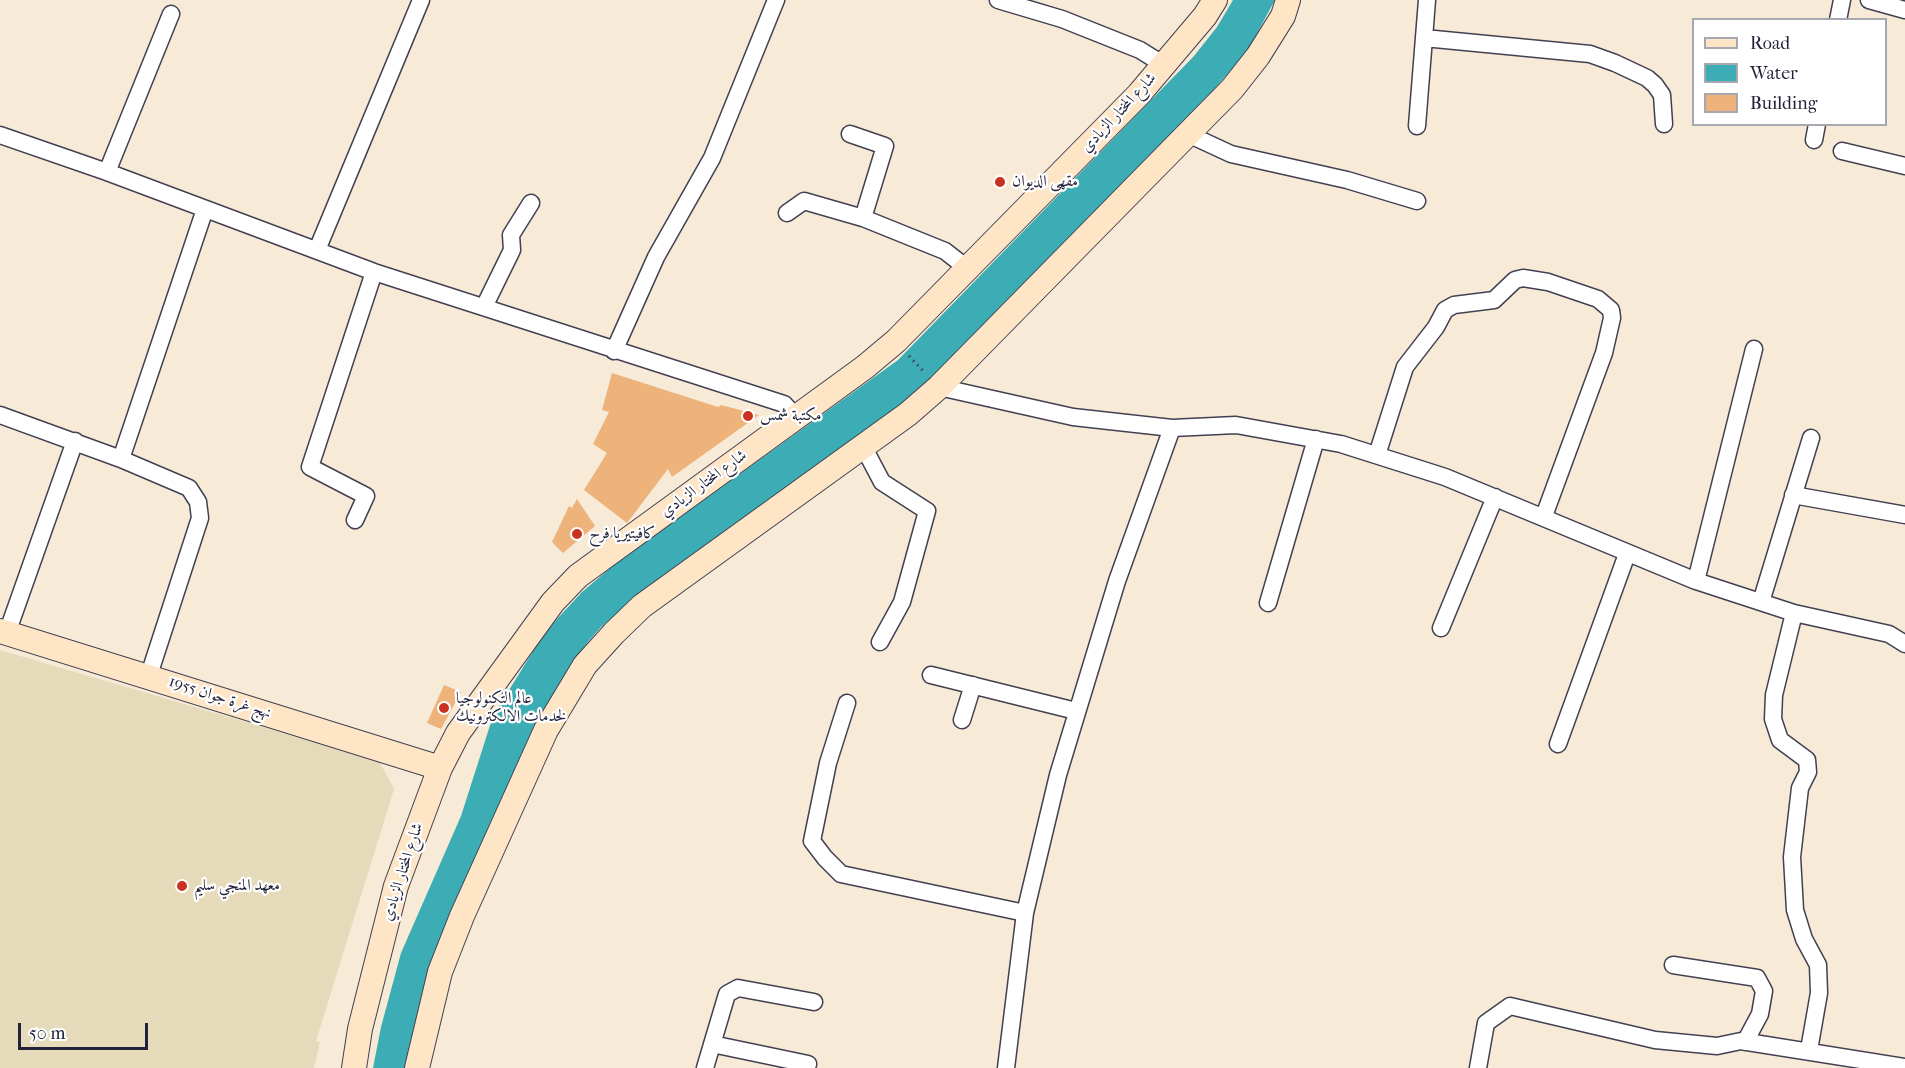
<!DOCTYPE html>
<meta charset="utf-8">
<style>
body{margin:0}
#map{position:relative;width:1905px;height:1068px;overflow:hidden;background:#f7ead7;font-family:"IM FELL French Canon",serif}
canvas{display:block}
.legend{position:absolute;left:1692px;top:18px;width:195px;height:108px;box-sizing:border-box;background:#fff;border:2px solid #a7a7b1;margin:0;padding:8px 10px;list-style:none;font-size:18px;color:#22223b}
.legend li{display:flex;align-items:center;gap:12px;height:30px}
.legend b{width:30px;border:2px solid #a7a7b1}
.scale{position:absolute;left:18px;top:1023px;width:130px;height:27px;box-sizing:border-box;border:3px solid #22223b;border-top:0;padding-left:8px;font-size:18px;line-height:21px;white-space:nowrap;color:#22223b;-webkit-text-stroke:4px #fff;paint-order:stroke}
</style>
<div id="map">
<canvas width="1905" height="1068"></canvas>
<ul class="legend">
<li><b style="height:8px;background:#fde5c5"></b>Road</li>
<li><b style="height:16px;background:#3cadb4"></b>Water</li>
<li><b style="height:16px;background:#edb37a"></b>Building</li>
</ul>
<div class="scale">50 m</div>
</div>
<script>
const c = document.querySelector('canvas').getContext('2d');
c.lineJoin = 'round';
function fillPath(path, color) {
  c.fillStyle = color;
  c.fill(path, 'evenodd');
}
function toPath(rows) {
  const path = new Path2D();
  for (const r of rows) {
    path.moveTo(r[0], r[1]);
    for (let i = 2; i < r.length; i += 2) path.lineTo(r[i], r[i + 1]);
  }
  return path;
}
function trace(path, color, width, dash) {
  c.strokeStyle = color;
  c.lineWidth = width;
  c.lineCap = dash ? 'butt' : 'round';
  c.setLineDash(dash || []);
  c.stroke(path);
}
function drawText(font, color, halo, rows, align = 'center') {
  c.font = font + ' "IM FELL French Canon",Amiri,serif';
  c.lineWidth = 4.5;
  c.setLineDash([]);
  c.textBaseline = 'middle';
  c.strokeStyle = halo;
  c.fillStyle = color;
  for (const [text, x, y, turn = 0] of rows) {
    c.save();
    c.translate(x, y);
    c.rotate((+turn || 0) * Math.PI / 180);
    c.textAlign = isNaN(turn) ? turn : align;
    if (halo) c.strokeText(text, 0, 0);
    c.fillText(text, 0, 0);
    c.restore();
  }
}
fillPath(toPath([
 [0,650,379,761,394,789,316,1041,320,1042,314,1068,0,1068]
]), '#e5dbba');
fillPath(toPath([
 [1233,0,1275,0,1248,50,1205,100,946,367,902,406,634,599,601,627,587,643,557,687,501,805,408,1068,373,1068,381,1027,401,953,461,816,493,716,545,632,582,592,615,564,898,360,1194,56,1217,27]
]), '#3cadb4');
fillPath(toPath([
 [612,373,718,407,721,405,759,415,672,477,668,469,627,523,584,490,607,453,593,444,609,412,602,410],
 [577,499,595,526,563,553,552,542,569,506,572,508],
 [444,685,461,692,441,729,427,723]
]), '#edb37a');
const street = toPath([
 [998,0,1062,19,1140,50,1164,65],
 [1869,0,1905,10],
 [1838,20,1842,0],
 [1424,38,1590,54,1615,63,1647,78,1655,85,1662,95,1664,124],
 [1417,126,1427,0],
 [850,134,885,146,863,218,945,251,968,269],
 [0,135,107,172,374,272,784,404,796,417],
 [1190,135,1231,154,1347,180,1417,201],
 [1814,140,1817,124],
 [1842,151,1905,166],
 [107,172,171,14],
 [787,213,804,201,863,218],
 [317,250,421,0],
 [484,307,512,250,511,235,531,203],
 [614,351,656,257,712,158,776,0],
 [939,387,1073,417,1172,428,1236,425,1341,444,1445,477,1696,581,1794,613,1889,634,1905,644],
 [0,415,121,459,189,488,198,502,200,518,149,675],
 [863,446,882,482,927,511,902,602,880,642],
 [1377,455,1405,367,1436,327,1445,310,1454,305,1494,300,1515,280,1523,278,1548,282,1598,299,1611,310,1612,318,1604,353,1544,516],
 [121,459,205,209],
 [1793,495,1905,515],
 [355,520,366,496,310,467,374,272],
 [1696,581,1754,349],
 [1761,602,1811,438],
 [1268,603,1316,439],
 [1794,613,1774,695,1773,719,1780,740,1807,760,1808,772,1800,788,1792,857,1795,910,1804,939,1818,965,1819,993,1809,1050],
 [1441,628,1495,497],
 [7,633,75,441],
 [931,675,1076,711],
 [847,703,828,763,812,841,825,858,841,874,1025,913],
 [962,720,973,685],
 [1558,744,1627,554],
 [1673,965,1757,978,1764,991,1760,1014,1745,1042],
 [712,1044,808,1064],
 [705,1068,727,994,738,988,814,1002],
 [1006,1068,1025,913,1058,775,1117,581,1172,428],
 [1478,1068,1486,1023,1510,1006,1655,1040,1717,1046,1741,1041,1905,1067]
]);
const secondary = toPath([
 [0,631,440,768],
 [354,1068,360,1029,396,886,440,768,458,733,553,602,578,576,865,367,896,341,1139,94,1205,16,1215,0],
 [417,1068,440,972,462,916,546,730,585,665,614,633,642,606,908,414,939,387,1232,89,1258,56,1283,16,1288,0]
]);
trace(street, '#424052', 19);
trace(secondary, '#424052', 26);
trace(toPath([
 [909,356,925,373]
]), '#424052', 3, [1.5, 4.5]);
trace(street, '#fff', 16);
trace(secondary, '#fde5c5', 24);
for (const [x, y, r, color] of [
 [1000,182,6,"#c8321e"],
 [748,416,6,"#c8321e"],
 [577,534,6,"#c8321e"],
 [444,708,6,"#c8321e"],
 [182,886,6,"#c8321e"]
]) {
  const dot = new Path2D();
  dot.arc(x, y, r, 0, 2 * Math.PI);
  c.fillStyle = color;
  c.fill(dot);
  trace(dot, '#fff', 2);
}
drawText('16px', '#22223b', '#fff', [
 ["شارع المختار الزيادي",1119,113,-47],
 ["شارع المختار الزيادي",704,484,-36],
 ["نهج غرة جوان 1955",220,698,18],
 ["شارع المختار الزيادي",403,872,-72]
]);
drawText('16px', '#22223b', '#fff', [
 ["مقهى الديوان",1012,182],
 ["مكتبة شمس",760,416],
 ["كافيتيريا فرح",589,534],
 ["عالم التكنولوجيا",456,699],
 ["لخدمات الالكترونيك",456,717],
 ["معهد المنجي سليم",194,886]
], 'left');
</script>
